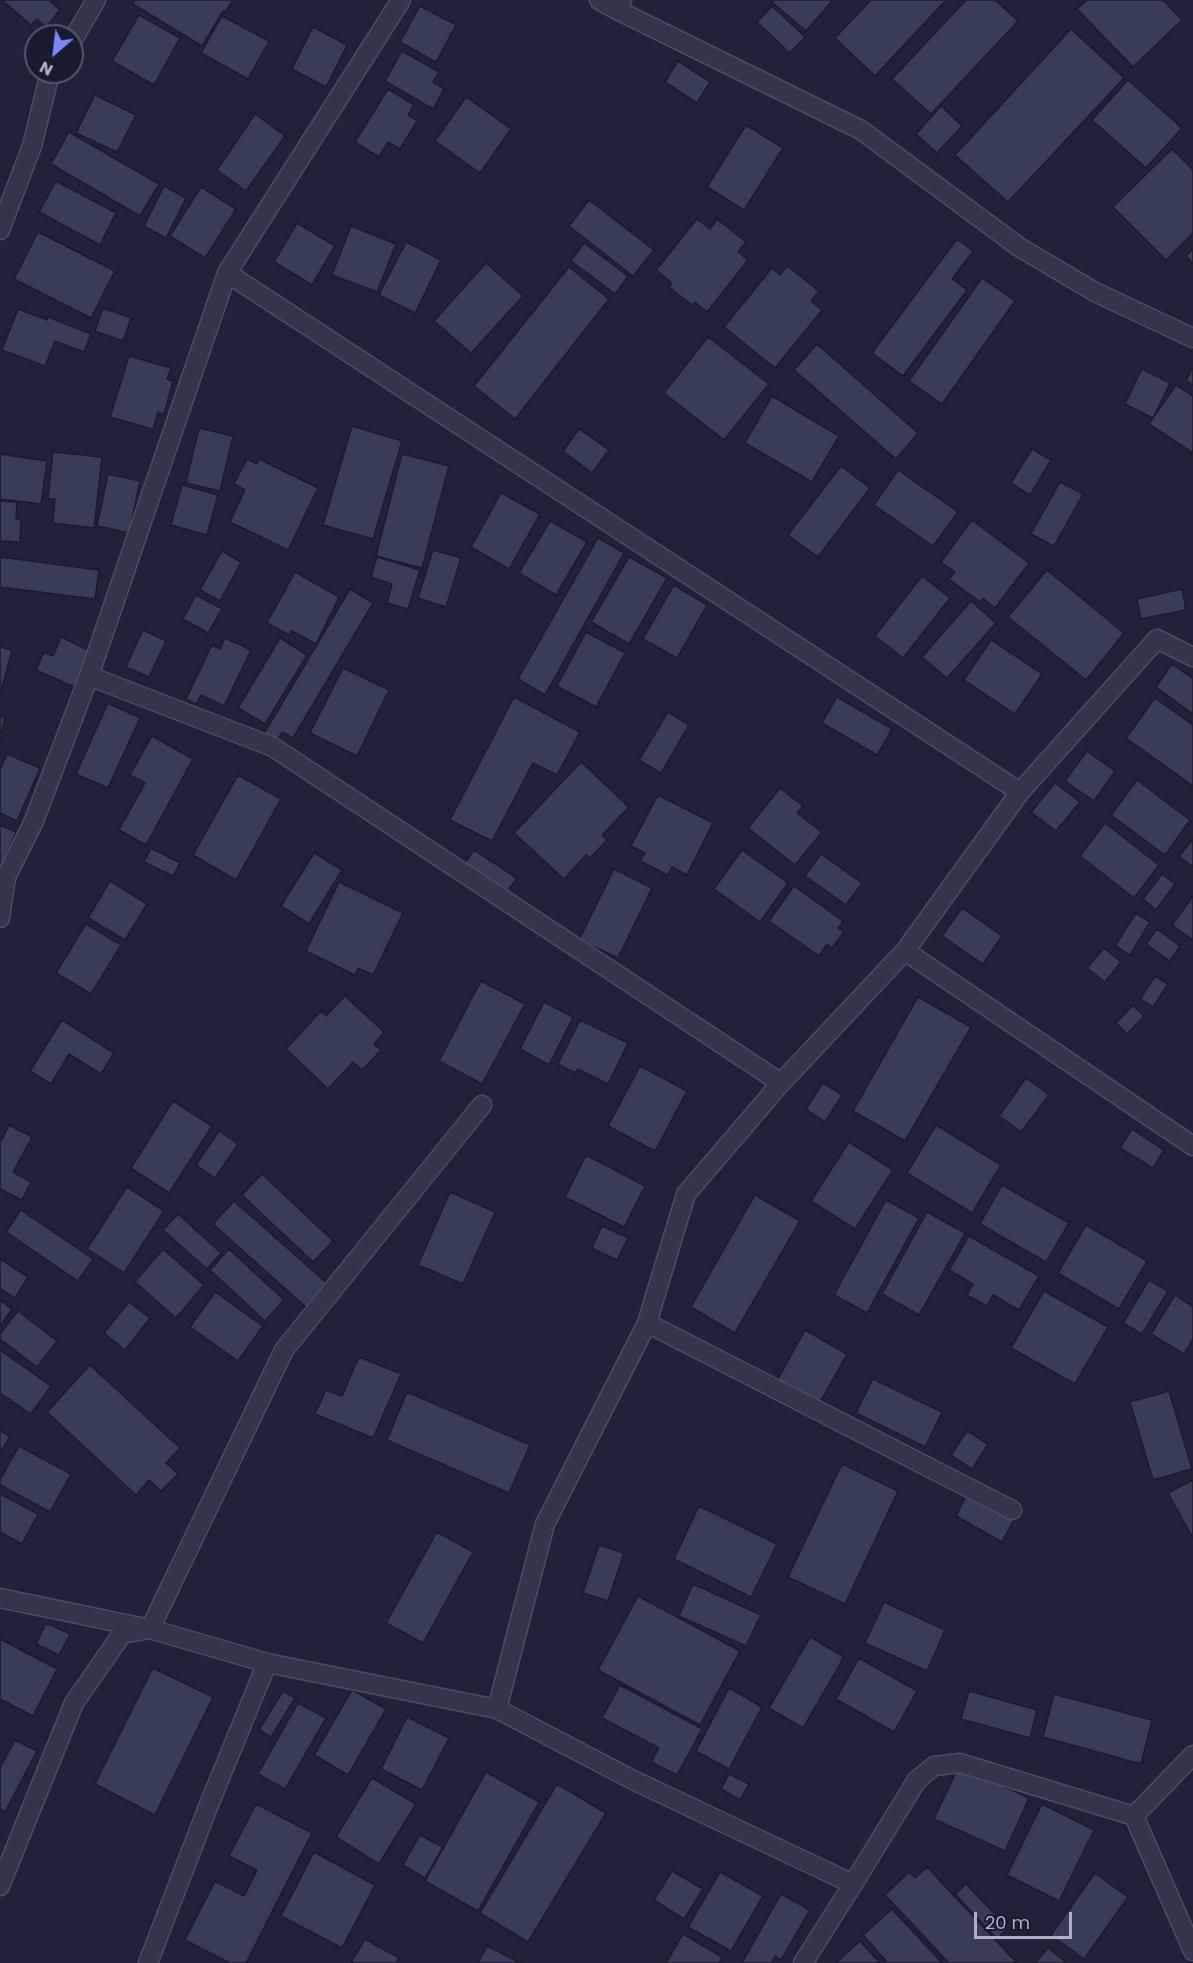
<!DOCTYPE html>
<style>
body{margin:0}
#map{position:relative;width:1193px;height:1963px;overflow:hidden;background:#1f2238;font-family:Poppins,sans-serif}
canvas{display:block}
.north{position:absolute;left:24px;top:24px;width:60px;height:60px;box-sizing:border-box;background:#181b2d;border:2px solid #54566a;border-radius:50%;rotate:208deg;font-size:16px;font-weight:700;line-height:24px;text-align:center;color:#adafc5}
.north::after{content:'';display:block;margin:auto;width:21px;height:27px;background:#7a87fd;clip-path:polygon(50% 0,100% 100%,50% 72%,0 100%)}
.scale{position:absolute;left:974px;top:1912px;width:98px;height:27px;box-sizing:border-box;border:3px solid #adafc5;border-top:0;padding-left:8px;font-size:18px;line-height:21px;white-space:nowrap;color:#adafc5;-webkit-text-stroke:4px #181b2d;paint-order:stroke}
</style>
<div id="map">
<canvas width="1193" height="1963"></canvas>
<div class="north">N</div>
<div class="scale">20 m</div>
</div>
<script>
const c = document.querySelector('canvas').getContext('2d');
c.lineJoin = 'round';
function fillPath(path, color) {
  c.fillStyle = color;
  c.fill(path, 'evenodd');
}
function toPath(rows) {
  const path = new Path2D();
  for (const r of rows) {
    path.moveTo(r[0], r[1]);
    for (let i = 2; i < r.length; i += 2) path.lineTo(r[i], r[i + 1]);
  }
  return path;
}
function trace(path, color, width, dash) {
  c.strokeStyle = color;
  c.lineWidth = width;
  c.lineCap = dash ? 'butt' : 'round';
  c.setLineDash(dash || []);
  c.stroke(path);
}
const building = toPath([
 [2,0,53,0,51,2,60,10,46,27,37,19,31,25,2,0],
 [135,0,233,0,225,12,223,11,202,46,133,4,135,0],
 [774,0,833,0,806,31,772,2,774,0],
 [871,0,946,0,875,76,835,38,871,0],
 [966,0,995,0,1018,21,931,114,892,79,966,0],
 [1087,0,1163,0,1182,20,1133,67,1077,9,1087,0],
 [420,6,456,25,436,62,400,42,420,6],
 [772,6,805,37,790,53,757,22,772,6],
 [139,15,180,38,154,85,112,61,139,15],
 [222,16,269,41,248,79,201,53,222,16],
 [313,27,347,45,326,87,292,69,313,27],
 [1071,29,1124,78,1008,202,955,155,1071,29],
 [402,51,439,72,433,82,444,89,433,109,385,81,402,51],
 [678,61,710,82,697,103,665,82,678,61],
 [1128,80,1182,128,1146,168,1092,120,1128,80],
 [388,89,414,105,408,115,417,121,400,149,388,142,379,157,355,142,388,89],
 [95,95,136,115,117,152,76,133,95,95],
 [466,97,511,129,480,173,435,141,466,97],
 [941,106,962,126,937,153,916,134,941,106],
 [255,114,285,136,246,191,217,170,255,114],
 [746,125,783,148,744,210,707,187,746,125],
 [69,132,159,184,140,216,51,164,69,132],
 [1172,149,1193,170,1193,233,1166,260,1113,207,1172,149],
 [56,181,116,213,100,245,39,212,56,181],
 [164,186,186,198,166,238,144,226,164,186],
 [201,187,236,209,205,258,170,236,201,187],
 [589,200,654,250,633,276,569,226,589,200],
 [697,219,710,229,717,219,746,242,738,252,748,260,707,312,695,302,692,305,669,287,672,283,656,270,697,219],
 [297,223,335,246,312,285,274,262,297,223],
 [351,226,396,244,377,292,332,275,351,226],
 [38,232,115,271,91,318,14,279,38,232],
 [957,239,973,251,952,279,967,290,903,376,872,353,957,239],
 [406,242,441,260,415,313,379,295,406,242],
 [584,243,628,276,615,294,571,261,584,243],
 [1193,249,1193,264,1186,256,1193,249],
 [486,263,523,296,471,353,434,321,486,263],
 [787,266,819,291,811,301,822,310,775,368,724,327,772,268,780,275,787,266],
 [569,267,609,299,515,419,474,386,569,267],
 [982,278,1015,301,942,404,909,381,982,278],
 [103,308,131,318,123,341,95,331,103,308],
 [18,309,47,320,48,317,91,334,84,352,55,341,45,366,2,350,18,309],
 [708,337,769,384,724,440,664,393,708,337],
 [817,344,918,433,896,459,794,370,817,344],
 [129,356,171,368,167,379,173,381,164,414,158,412,153,429,110,417,129,356],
 [1192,368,1193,368,1193,385,1186,381,1192,368],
 [1142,369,1170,383,1153,418,1125,404,1142,369],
 [1176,385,1193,396,1193,453,1149,424,1176,385],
 [772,396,839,436,812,482,745,443,772,396],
 [352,426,402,441,373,539,323,525,352,426],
 [199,428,233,436,220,491,186,483,199,428],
 [579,429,609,450,592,473,563,451,579,429],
 [1032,449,1051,460,1030,495,1011,483,1032,449],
 [53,452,102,457,94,528,53,523,55,499,48,499,53,452],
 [0,454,47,461,41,504,0,499,0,454],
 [402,454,449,466,422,568,376,556,402,454],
 [247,459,257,464,259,459,318,488,288,550,230,522,245,490,234,484,247,459],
 [841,466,870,488,818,557,788,535,841,466],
 [898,470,958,512,933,546,874,505,898,470],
 [108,474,140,481,129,533,97,526,108,474],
 [1060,482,1083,494,1054,546,1031,534,1060,482],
 [182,485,218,495,207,535,171,525,182,485],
 [501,493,540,514,509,569,471,547,501,493],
 [0,501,17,502,16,519,21,519,20,542,0,541,0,501],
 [972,520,1029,563,995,608,983,598,980,602,949,579,955,572,941,562,972,520],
 [550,521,587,542,556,595,519,573,550,521],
 [598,538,624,553,545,695,518,679,598,538],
 [433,550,461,558,446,607,418,598,433,550],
 [222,551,241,562,220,601,200,590,222,551],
 [0,557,99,570,95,599,0,587,0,557],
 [377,557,420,570,408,609,387,603,392,584,371,577,377,557],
 [629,557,667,578,629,644,591,622,629,557],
 [1047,570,1124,633,1086,680,1008,617,1047,570],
 [295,572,339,597,316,644,292,631,289,635,267,623,295,572],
 [922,576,950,598,903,658,875,636,922,576],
 [674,585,707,605,677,658,643,639,674,585],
 [350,589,373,603,293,738,282,732,275,744,262,737,350,589],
 [1182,589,1186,610,1141,619,1137,599,1182,589],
 [196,595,222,609,208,633,183,619,196,595],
 [971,601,996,623,947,678,922,657,971,601],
 [143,630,166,641,149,677,126,667,143,630],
 [586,632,625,653,596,707,557,686,586,632],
 [61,637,90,651,74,687,36,670,44,652,53,656,61,637],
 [225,638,251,650,224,706,201,695,196,704,186,699,212,645,220,649,225,638],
 [280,638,307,655,265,724,238,708,280,638],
 [991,640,1042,674,1015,714,964,680,991,640],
 [0,647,12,650,1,692,0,692,0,647],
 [1172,664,1193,679,1193,714,1156,687,1172,664],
 [343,668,389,690,357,756,310,733,343,668],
 [514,697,580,732,557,775,533,763,492,841,450,820,514,697],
 [837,697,892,729,877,755,822,723,837,697],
 [1155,698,1193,725,1193,786,1126,738,1155,698],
 [108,703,140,718,108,788,76,774,108,703],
 [668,712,689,725,661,773,639,760,668,712],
 [0,716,5,718,0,738,0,716],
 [152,736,193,759,146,845,119,830,145,783,130,775,152,736],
 [1087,751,1115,771,1094,801,1065,781,1087,751],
 [7,754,40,768,17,821,0,813,0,770,7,754],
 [581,762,629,807,602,835,607,840,590,858,586,855,564,879,514,833,581,762],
 [238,775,281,799,236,880,193,855,238,775],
 [1137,780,1190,820,1165,855,1111,815,1137,780],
 [1055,783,1080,802,1056,831,1031,812,1055,783],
 [780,788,803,806,797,813,822,832,795,865,748,828,780,788],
 [658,795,713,823,687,875,672,867,668,875,640,861,645,853,631,846,658,795],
 [1105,823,1159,865,1134,898,1080,856,1105,823],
 [0,825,16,832,0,870,0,825],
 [1193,839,1193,867,1179,856,1193,839],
 [151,848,180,863,173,876,144,862,151,848],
 [474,850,517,878,503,898,460,870,474,850],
 [742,850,788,883,760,922,714,889,742,850],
 [314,853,342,870,309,924,281,906,314,853],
 [821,854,862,883,846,905,805,876,821,854],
 [614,869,652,888,618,958,579,940,614,869],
 [1162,874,1175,884,1156,910,1143,899,1162,874],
 [110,881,147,904,125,940,88,918,110,881],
 [339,882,403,913,373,975,358,968,355,975,306,951,339,882],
 [794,886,843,921,838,928,844,932,832,948,827,944,819,956,769,921,794,886],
 [1193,896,1193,940,1172,925,1193,896],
 [962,908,1002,936,983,964,942,936,962,908],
 [1136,913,1150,922,1130,955,1115,946,1136,913],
 [86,924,121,945,91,994,56,973,86,924],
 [1157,929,1180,946,1170,961,1146,944,1157,929],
 [1104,948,1121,962,1105,982,1087,968,1104,948],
 [1155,976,1168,984,1153,1007,1140,999,1155,976],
 [481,981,525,1004,482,1084,439,1061,481,981],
 [345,996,384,1032,374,1044,381,1050,362,1070,353,1062,328,1089,286,1049,321,1011,326,1016,345,996],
 [918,997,971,1027,905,1141,853,1111,918,997],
 [544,1002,573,1017,549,1065,520,1049,544,1002],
 [1133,1005,1144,1016,1127,1034,1116,1023,1133,1005],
 [62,1020,114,1053,101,1074,69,1054,51,1084,30,1071,62,1020],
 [580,1020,628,1043,608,1084,578,1069,575,1073,558,1064,580,1020],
 [640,1066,687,1091,655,1151,608,1126,640,1066],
 [1026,1078,1049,1095,1021,1132,999,1116,1026,1078],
 [823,1083,842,1095,825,1122,806,1109,823,1083],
 [173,1101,212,1126,169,1193,131,1168,173,1101],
 [9,1125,32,1137,13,1172,31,1182,22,1200,0,1189,0,1143,9,1125],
 [936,1125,1001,1165,972,1213,907,1173,936,1125],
 [1132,1129,1164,1150,1153,1168,1120,1148,1132,1129],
 [219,1131,238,1144,215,1178,196,1165,219,1131],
 [849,1142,893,1170,855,1229,811,1201,849,1142],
 [586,1155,645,1186,624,1227,565,1197,586,1155],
 [262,1174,333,1241,313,1262,242,1195,262,1174],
 [1002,1185,1069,1223,1046,1262,980,1224,1002,1185],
 [127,1187,164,1211,124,1273,87,1249,127,1187],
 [450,1192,495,1212,463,1284,418,1265,450,1192],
 [755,1195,800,1221,735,1333,691,1307,755,1195],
 [886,1200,919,1218,867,1313,834,1295,886,1200],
 [234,1201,329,1285,308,1309,213,1224,234,1201],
 [21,1210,93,1259,78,1281,6,1232,21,1210],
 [927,1212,965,1233,919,1315,882,1294,927,1212],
 [178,1214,221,1253,207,1269,163,1230,178,1214],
 [1086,1225,1147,1261,1119,1309,1058,1273,1086,1225],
 [602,1226,628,1238,617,1260,592,1248,602,1226],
 [969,1236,1039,1276,1019,1310,993,1295,987,1306,967,1295,973,1284,949,1270,969,1236],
 [163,1249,204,1285,176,1318,135,1282,163,1249],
 [229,1249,284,1300,265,1321,210,1270,229,1249],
 [0,1259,28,1277,15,1298,0,1288,0,1259],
 [1149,1280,1168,1291,1142,1334,1123,1323,1149,1280],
 [1044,1291,1108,1327,1075,1384,1011,1348,1044,1291],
 [215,1292,263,1326,238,1361,190,1327,215,1292],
 [1175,1295,1193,1307,1193,1339,1184,1354,1151,1334,1175,1295],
 [0,1300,12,1309,0,1326,0,1300],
 [129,1302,150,1318,125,1350,104,1333,129,1302],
 [18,1311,57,1341,37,1367,0,1339,0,1334,18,1311],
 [805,1330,847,1354,819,1404,777,1381,805,1330],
 [0,1350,51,1386,31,1414,0,1393,0,1350],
 [359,1357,401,1374,373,1438,315,1414,326,1390,342,1396,359,1357],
 [90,1365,180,1448,166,1463,178,1474,161,1491,149,1480,136,1495,47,1412,90,1365],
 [873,1379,942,1412,925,1447,856,1413,873,1379],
 [1169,1391,1192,1469,1153,1480,1130,1402,1169,1391],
 [407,1392,530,1445,509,1493,387,1440,407,1392],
 [0,1430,10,1437,0,1453,0,1430],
 [967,1431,988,1444,972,1469,951,1455,967,1431],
 [19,1446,71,1474,50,1512,0,1485,0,1480,19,1446],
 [842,1464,898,1491,845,1604,788,1577,842,1464],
 [1193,1480,1193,1538,1168,1493,1193,1480],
 [968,1493,1014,1519,1002,1542,956,1516,968,1493],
 [0,1494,38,1514,22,1544,0,1532,0,1494],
 [699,1506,777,1544,751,1597,674,1559,699,1506],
 [437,1532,473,1552,423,1643,386,1623,437,1532],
 [599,1545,624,1553,608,1601,583,1593,599,1545],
 [693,1584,761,1615,746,1646,679,1616,693,1584],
 [638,1596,740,1651,700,1725,598,1670,638,1596],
 [884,1602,945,1630,927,1671,865,1643,884,1602],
 [46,1623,70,1634,59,1655,36,1644,46,1623],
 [810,1637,844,1657,803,1728,769,1708,810,1637],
 [0,1639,57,1669,33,1716,0,1699,0,1639],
 [859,1658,917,1691,894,1732,836,1699,859,1658],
 [153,1668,213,1697,155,1815,95,1784,153,1668],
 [620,1685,702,1729,677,1775,651,1762,659,1748,602,1718,620,1685],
 [729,1688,762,1707,729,1769,696,1751,729,1688],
 [352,1690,386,1709,348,1775,314,1755,352,1690],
 [283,1691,295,1698,271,1737,259,1730,283,1691],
 [969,1691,1037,1710,1030,1738,961,1719,969,1691],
 [1054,1694,1152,1720,1141,1764,1043,1737,1054,1694],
 [298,1703,326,1718,285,1789,258,1774,298,1703],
 [407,1717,449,1738,422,1790,381,1769,407,1717],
 [15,1740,37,1751,5,1812,0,1809,0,1768,15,1740],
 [959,1766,1029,1798,1005,1851,934,1819,959,1766],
 [486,1772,539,1802,478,1911,425,1881,486,1772],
 [729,1774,749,1784,740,1800,721,1789,729,1774],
 [372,1778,416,1804,379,1864,336,1837,372,1778],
 [557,1784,606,1813,528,1942,480,1913,557,1784],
 [256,1804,312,1833,246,1963,230,1963,185,1940,215,1881,244,1896,257,1870,229,1856,256,1804],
 [1042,1804,1094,1830,1059,1901,1007,1875,1042,1804],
 [420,1835,443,1847,425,1878,403,1865,420,1835],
 [314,1852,375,1885,342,1948,281,1916,314,1852],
 [927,1867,1017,1963,949,1963,885,1895,909,1872,915,1878,927,1867],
 [672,1871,703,1889,684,1919,654,1900,672,1871],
 [720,1872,763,1896,731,1951,688,1927,720,1872],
 [1095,1873,1128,1897,1084,1959,1051,1935,1095,1873],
 [966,1884,1008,1928,997,1939,955,1894,966,1884],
 [781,1894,810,1910,781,1960,775,1956,771,1963,742,1963,781,1894],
 [892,1909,942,1963,888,1963,863,1935,892,1909],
 [683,1934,722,1957,719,1963,666,1963,683,1934],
 [365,1939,399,1958,396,1963,351,1963,365,1939],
 [860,1941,880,1963,836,1963,860,1941],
 [487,1946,520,1963,478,1963,487,1946],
 [1048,1948,1067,1963,1035,1963,1048,1948]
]);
fillPath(building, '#383c56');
trace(building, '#1a1d2f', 1.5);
const street = toPath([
 [599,0,617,10],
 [622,0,617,10,861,130,1019,247,1095,292,1193,338],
 [72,41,96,0],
 [0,230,32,146,48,81,54,72],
 [227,273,1020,792],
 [89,676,273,747,781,1083],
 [0,918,6,877,34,821,89,676,227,273,401,0],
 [905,951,1193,1146],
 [647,1323,1012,1510],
 [0,1598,150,1629,267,1663,497,1709,633,1780,853,1884,917,1780,934,1766,960,1763,1134,1816,1193,1951],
 [497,1709,545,1524,647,1323,686,1194,781,1083,905,951,1020,792,1157,639,1193,657],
 [1134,1816,1193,1755],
 [0,1886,74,1703,122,1634,150,1629,284,1350,482,1105],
 [148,1963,208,1807,267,1663],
 [803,1963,853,1884]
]);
trace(street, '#4a4d60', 21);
trace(street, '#333549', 18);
</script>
